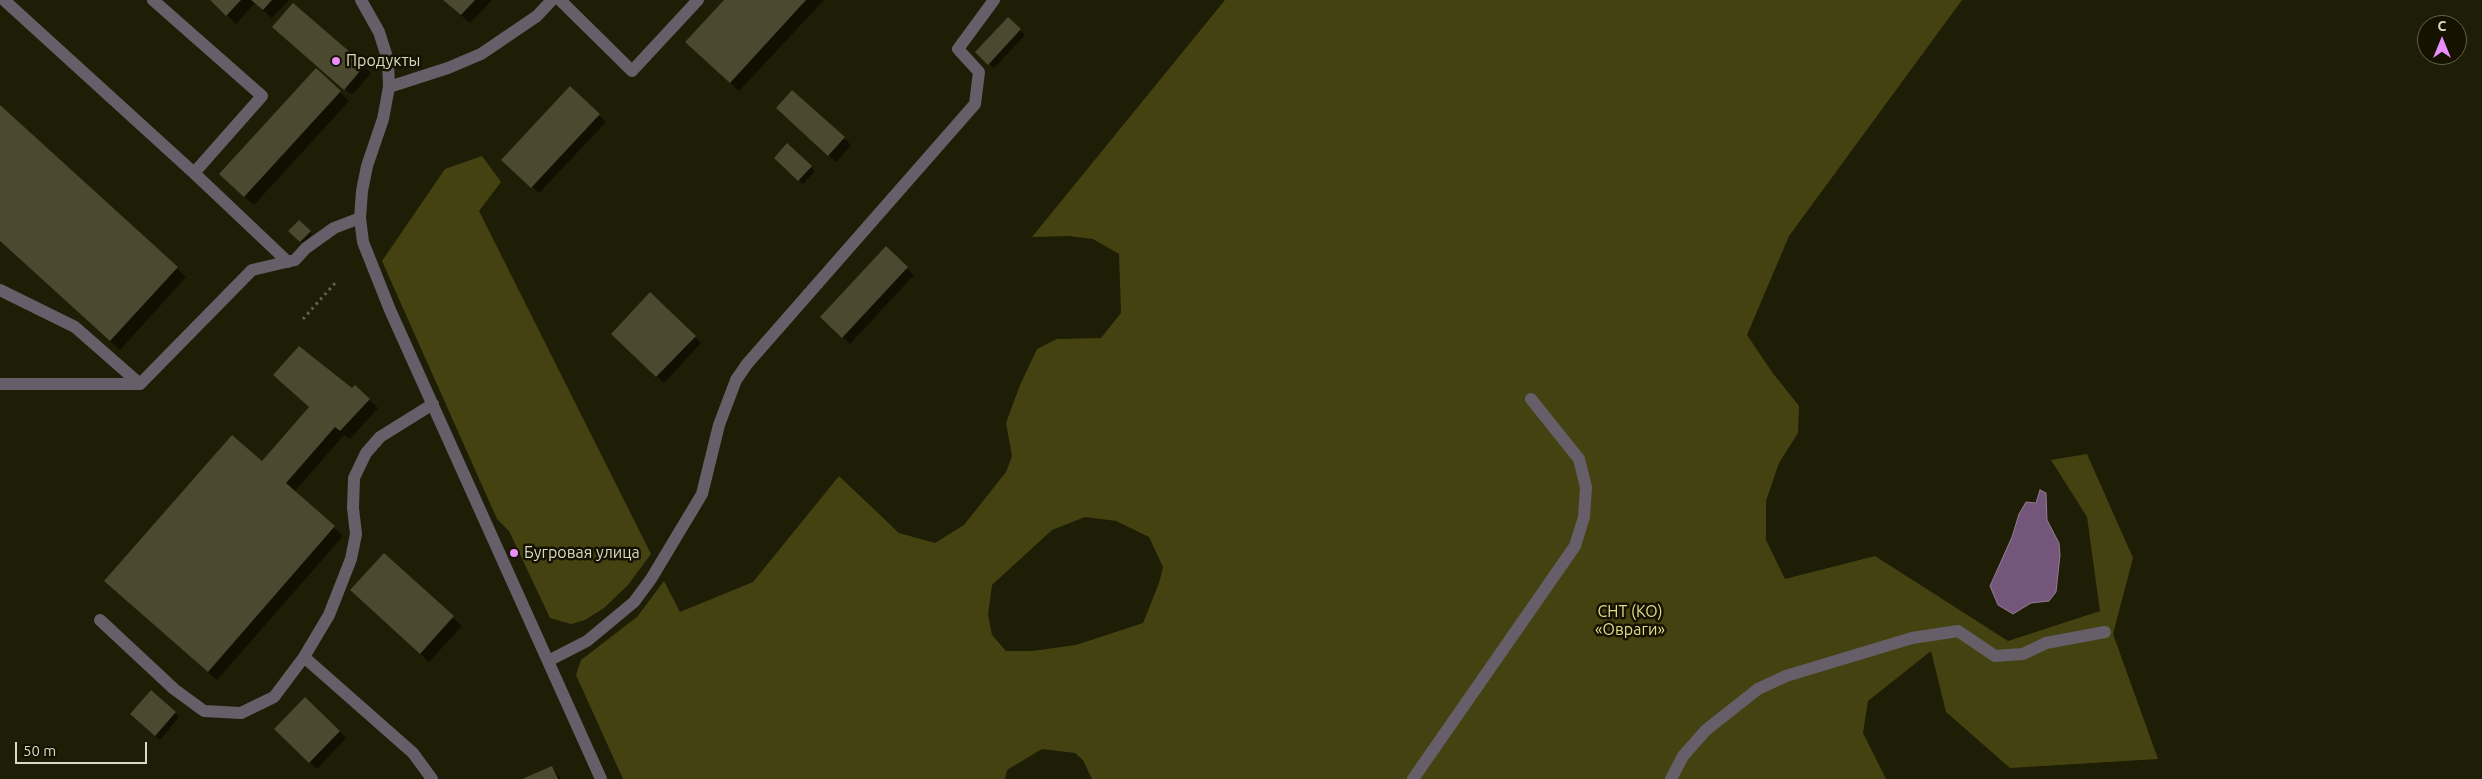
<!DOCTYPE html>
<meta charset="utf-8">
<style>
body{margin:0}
#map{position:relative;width:2482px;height:779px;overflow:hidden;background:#1e1d05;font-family:Ubuntu,sans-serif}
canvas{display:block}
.north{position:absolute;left:2417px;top:15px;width:50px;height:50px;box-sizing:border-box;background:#151300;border:1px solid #636251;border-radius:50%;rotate:0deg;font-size:14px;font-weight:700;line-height:20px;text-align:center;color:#d9d9ca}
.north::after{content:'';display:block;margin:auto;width:18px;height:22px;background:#ea8dfd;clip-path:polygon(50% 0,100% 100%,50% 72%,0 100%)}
.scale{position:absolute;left:15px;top:742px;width:132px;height:22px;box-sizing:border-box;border:2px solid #d9d9ca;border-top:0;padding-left:6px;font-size:15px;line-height:18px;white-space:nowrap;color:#d9d9ca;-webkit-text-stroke:4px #151300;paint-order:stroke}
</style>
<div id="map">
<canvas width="2482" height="779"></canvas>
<div class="north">С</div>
<div class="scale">50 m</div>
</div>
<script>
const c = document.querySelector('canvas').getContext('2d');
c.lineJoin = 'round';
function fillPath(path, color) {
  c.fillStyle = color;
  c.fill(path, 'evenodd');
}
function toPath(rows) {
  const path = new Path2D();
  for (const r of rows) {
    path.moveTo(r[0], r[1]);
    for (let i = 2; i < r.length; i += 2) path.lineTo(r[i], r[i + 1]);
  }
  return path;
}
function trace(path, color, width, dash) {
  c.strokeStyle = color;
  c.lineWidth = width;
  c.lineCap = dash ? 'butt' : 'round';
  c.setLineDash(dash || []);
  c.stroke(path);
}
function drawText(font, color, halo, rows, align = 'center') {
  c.font = font + ' Ubuntu,sans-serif';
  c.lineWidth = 5;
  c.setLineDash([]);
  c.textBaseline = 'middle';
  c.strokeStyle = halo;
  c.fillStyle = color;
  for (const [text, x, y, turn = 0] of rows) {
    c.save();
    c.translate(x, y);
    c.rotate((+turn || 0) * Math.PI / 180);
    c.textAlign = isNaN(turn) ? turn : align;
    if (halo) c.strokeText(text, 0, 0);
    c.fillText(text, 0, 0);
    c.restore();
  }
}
fillPath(toPath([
 [1225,0,1962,0,1789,236,1747,335,1772,372,1799,406,1798,433,1779,463,1766,501,1766,540,1785,579,1875,556,2008,641,2100,611,2087,517,2051,460,2087,454,2133,558,2113,634,2158,759,2010,768,1946,712,1931,651,1868,701,1863,733,1886,779,1092,779,1083,760,1075,753,1042,749,1007,770,1005,779,623,779,576,675,581,660,637,617,664,581,680,612,753,582,839,476,899,533,935,543,964,525,1006,472,1012,456,1006,423,1020,385,1037,349,1057,339,1101,338,1121,313,1119,254,1093,239,1068,236,1032,237],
 [1085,517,1116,521,1149,537,1163,567,1159,583,1143,623,1076,645,1032,651,1006,651,992,635,988,615,992,585,1052,530],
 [482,156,501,182,479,211,651,554,628,585,604,608,585,620,571,624,550,618,509,531,497,519,382,261,445,169]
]), '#454212');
const water = toPath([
 [2040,490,2046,493,2047,520,2059,543,2060,555,2056,592,2049,601,2031,603,2013,614,1998,605,1990,586,2012,537,2019,514,2026,502,2036,503,2040,490]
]);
fillPath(water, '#74567a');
trace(water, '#927d92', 1);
fillPath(toPath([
 [212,0,289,0,272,18,255,3,236,24],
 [444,0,492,0,470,23],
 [726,0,824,0,739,91,696,51],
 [293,5,371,73,352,95,280,34],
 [1008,19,1025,35,994,68,977,52],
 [570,88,606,122,539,193,503,160],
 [792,91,851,145,836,162,784,114],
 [340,92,349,101,254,205,229,183],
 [0,107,186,277,120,350,0,241],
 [787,145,815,171,803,184,780,163],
 [299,222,312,234,303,243,290,231],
 [886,248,914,275,850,344,822,317],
 [650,294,701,343,664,383,619,341],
 [355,386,378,408,350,439,344,435,294,492,343,536,217,680,115,590,262,463],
 [384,554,462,626,429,662,360,599],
 [305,699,346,738,317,769,276,729],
 [175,713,179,717,160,740,136,719],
 [552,767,561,779,525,779]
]), '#0007');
fillPath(toPath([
 [210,0,241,0,226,16],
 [251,0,272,0,263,10],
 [443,0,475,0,461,15],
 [724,0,806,0,730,83,685,42],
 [293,3,365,65,344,90,272,27],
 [1008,17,1021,29,988,65,975,52],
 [316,68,341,91,244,197,219,174],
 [570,86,600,114,531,188,501,160],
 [792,90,845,137,828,156,776,108],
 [0,105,178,267,110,341,0,241],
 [787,143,812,166,798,181,774,158],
 [299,220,311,231,300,242,288,231],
 [886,246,908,267,842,338,820,317],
 [650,292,696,336,656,377,611,334],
 [299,346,352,388,355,385,370,399,340,431,335,427,286,483,335,526,208,672,104,581,232,435,262,461,309,407,273,375],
 [384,553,454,616,420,654,350,590],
 [151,690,176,712,155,736,130,714],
 [305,697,340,731,309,763,274,729],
 [552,766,558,779,522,779]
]), '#4b4930');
trace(toPath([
 [303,319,336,282]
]), '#64644f', 3, [2.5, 4]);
trace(toPath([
 [4,0,194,173,288,262],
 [153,0,262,96,194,173],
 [361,0,379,32,388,60,389,87,383,119,367,166,362,191,360,218,363,242,390,310,601,779],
 [560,0,632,71,698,0],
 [389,87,448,68,481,54,537,16,552,0],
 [0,290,75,327,140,384],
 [0,384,140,384,252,270,295,260,306,248,334,228,360,218],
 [100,620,174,689,204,711,241,713,274,697,304,657,329,615,351,559,356,534,353,508,354,478,366,453,380,437,433,404],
 [304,657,413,753,432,779],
 [548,661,587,641,634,602,651,579,702,494,719,425,736,380,747,364,975,104,979,72,958,49,994,0],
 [1413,779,1575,546,1584,517,1586,487,1579,459,1531,399],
 [1671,779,1683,756,1706,730,1758,689,1786,676,1912,638,1958,631,1995,656,2023,654,2046,643,2105,632]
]), '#665e68', 12);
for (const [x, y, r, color] of [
 [336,61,5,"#ea8dfd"],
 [514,553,5,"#ea8dfd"]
]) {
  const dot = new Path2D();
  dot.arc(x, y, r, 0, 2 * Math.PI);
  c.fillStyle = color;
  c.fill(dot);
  trace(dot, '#151300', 2);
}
drawText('16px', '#d9d9ca', '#151300', [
 ["Продукты",346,61],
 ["Бугровая улица",524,553]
], 'left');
drawText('16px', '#e0dc90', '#151300', [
 ["СНТ (КО)",1630,612],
 ["«Овраги»",1630,630]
]);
</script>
